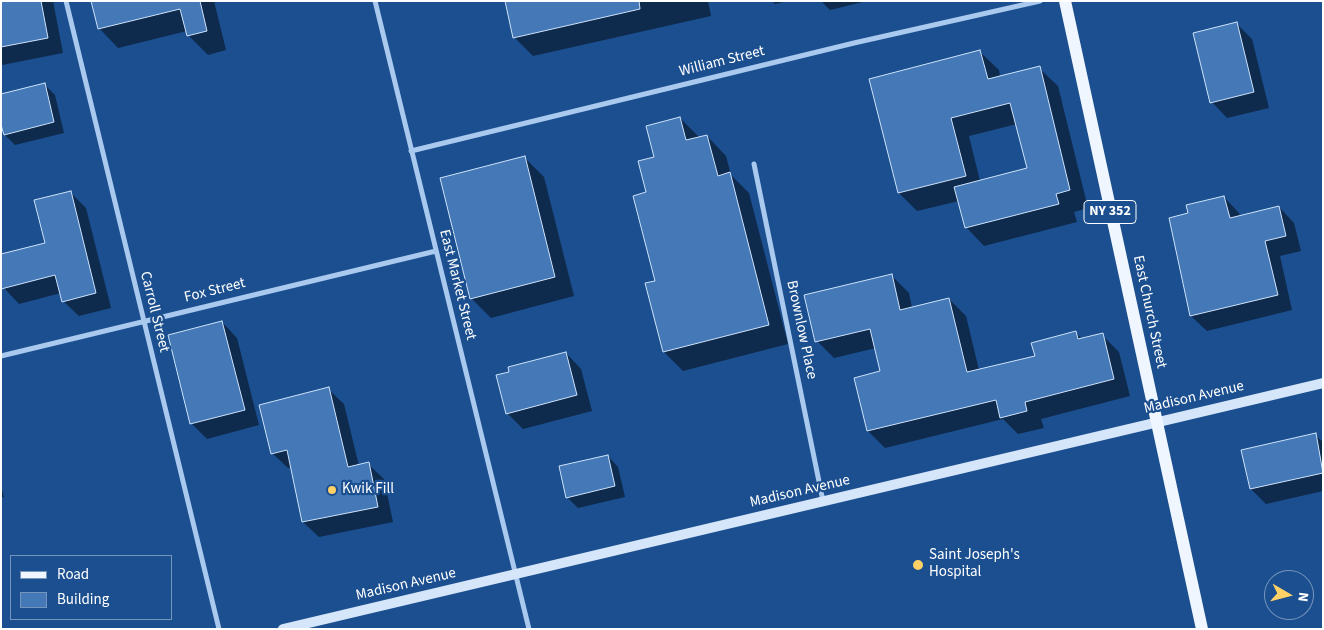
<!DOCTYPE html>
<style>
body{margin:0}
#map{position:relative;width:1324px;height:630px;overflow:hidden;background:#1b4f8f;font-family:"Source Sans 3",sans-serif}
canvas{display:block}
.frame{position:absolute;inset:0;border:2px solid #fff;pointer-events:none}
.legend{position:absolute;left:10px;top:555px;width:162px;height:65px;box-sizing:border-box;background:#1b4f8f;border:1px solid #7695bc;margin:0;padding:6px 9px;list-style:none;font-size:15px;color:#fff}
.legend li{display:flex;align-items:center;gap:10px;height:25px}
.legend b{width:25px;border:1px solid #7695bc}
.north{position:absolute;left:1264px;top:570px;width:50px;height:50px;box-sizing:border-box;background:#1b4f8f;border:1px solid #7695bc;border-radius:50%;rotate:98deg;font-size:14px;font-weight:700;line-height:20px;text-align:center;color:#fff}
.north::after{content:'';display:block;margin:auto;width:18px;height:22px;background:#ffd166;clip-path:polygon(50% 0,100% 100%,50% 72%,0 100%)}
</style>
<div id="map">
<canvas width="1324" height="630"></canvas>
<div class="frame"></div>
<ul class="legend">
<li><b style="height:6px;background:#f0f6ff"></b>Road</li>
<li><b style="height:14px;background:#4478b7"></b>Building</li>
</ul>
<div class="north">N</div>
</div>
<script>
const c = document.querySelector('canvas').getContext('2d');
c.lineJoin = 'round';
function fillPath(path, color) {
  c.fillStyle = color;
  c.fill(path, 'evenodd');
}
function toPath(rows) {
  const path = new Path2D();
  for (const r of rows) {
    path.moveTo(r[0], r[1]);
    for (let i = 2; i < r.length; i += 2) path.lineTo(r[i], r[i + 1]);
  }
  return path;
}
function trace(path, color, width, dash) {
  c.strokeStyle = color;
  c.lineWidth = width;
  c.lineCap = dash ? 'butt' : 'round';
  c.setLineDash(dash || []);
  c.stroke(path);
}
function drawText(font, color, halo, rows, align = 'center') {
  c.font = font + ' "Source Sans 3",sans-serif';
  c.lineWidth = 4.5;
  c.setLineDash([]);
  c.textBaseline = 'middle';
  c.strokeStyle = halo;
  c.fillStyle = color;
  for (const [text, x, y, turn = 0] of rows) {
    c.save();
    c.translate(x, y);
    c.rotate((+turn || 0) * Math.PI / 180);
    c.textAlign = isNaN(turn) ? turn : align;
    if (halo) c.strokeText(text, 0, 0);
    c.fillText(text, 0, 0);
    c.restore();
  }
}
fillPath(toPath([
 [1,1,53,1,63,53,2,65],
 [92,1,214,1,226,50,208,55,188,35,187,31,118,48,99,28],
 [506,1,708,1,711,16,533,56,514,37],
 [772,1,788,1,775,4],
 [821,1,867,1,830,10],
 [1237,24,1252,39,1269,108,1227,118,1212,102],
 [980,52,999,70,1000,77,1039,68,1058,86,1088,208,1074,212,1077,222,984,246,966,227,959,201,917,211,899,193,871,79],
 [1017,124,1028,169,980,181,969,136],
 [44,84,55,95,64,133,15,145,5,135],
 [680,118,700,138,707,136,726,156,731,175,749,193,788,344,683,371,664,352,648,193,656,157],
 [524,157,544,177,574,296,491,318,471,298],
 [70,192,86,208,111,308,79,316,63,301,61,293,19,304,4,288,1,278,47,244],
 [1224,197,1239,213,1240,216,1279,207,1294,223,1301,251,1280,256,1292,310,1207,331,1191,316,1189,214],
 [892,276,909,293,912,308,949,299,966,316,979,370,1036,357,1076,333,1083,340,1102,335,1119,352,1130,396,1041,419,1044,428,1018,434,1003,419,885,448,868,431,855,379,881,372,876,348,834,358,817,341],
 [222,322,237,338,259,425,207,439,191,423],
 [566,353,581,369,592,411,523,429,507,413],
 [328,389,344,404,359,466,368,464,384,479,393,522,319,537,303,522,292,467,288,468,272,453],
 [1315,435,1323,442,1323,491,1266,504,1251,489],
 [608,456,618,467,625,497,578,508,567,497],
 [1,486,4,497,1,498]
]), '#0007');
const building = toPath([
 [1,1,41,1,48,38,1,47,1,1],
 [91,1,200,1,207,31,187,36,180,9,98,29,91,1],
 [505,1,639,1,640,9,513,38,505,1],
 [1237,22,1254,92,1210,103,1193,33,1237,22],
 [980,50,988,79,1040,66,1070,190,1056,194,1059,204,965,228,954,187,1027,168,1010,103,951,118,966,176,898,193,869,79,980,50],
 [45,83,54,122,4,135,1,125,1,94,45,83],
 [680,117,686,140,707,135,718,176,730,172,769,325,663,352,645,283,655,281,633,196,646,192,638,161,654,157,646,126,680,117],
 [525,156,555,277,470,299,440,178,525,156],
 [71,191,96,293,62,302,55,275,1,289,1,254,45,243,34,200,71,191],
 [1224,196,1230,218,1279,206,1286,236,1265,241,1278,295,1190,316,1169,218,1188,213,1186,205,1224,196],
 [892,274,900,310,949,298,967,372,1035,356,1031,343,1076,331,1078,339,1103,333,1114,379,1025,402,1027,411,1000,418,996,400,867,431,854,378,880,371,870,329,815,342,804,295,892,274],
 [222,321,245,410,190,424,168,335,222,321],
 [566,352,577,395,506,414,496,375,509,372,508,367,566,352],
 [329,387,348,467,369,462,378,507,302,522,287,450,271,454,259,405,329,387],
 [1316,433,1323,473,1250,489,1241,450,1316,433],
 [608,455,615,486,566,498,559,466,608,455]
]);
fillPath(building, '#4478b7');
trace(building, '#cfe3fa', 1);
trace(toPath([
 [66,1,219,629],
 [375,1,529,629],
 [411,151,854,43,1040,1],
 [754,164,823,501],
 [1,356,436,251]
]), '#a9c9ee', 5);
trace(toPath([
 [283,629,1323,383]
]), '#d6e6fa', 10);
trace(toPath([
 [1065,1,1202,629]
]), '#f0f6ff', 12);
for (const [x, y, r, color] of [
 [332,490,5,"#ffd166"],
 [918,565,6,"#ffd166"]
]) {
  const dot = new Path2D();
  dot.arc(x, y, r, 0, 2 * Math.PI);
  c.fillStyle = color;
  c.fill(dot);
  trace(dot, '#1b4f8f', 2);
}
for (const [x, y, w] of [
 [1110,212,52]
]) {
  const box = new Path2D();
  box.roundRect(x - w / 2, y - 11.5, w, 23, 4);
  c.fillStyle = '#1b4f8f';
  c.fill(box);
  trace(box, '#fff', 1);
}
drawText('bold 14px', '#fff', null, [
 ["NY 352",1110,212]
]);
drawText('15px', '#fff', '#1b4f8f', [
 ["William Street",722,62,-14],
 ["East Market Street",457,285,76],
 ["Fox Street",215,291,-14],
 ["Carroll Street",154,312,76],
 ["East Church Street",1149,312,78],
 ["Brownlow Place",801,330,78],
 ["Madison Avenue",1194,398,-13],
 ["Madison Avenue",800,492,-13],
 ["Madison Avenue",406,585,-13]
]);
drawText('15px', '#fff', '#1b4f8f', [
 ["Kwik Fill",342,490],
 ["Saint Joseph's",929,556],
 ["Hospital",929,573]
], 'left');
</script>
